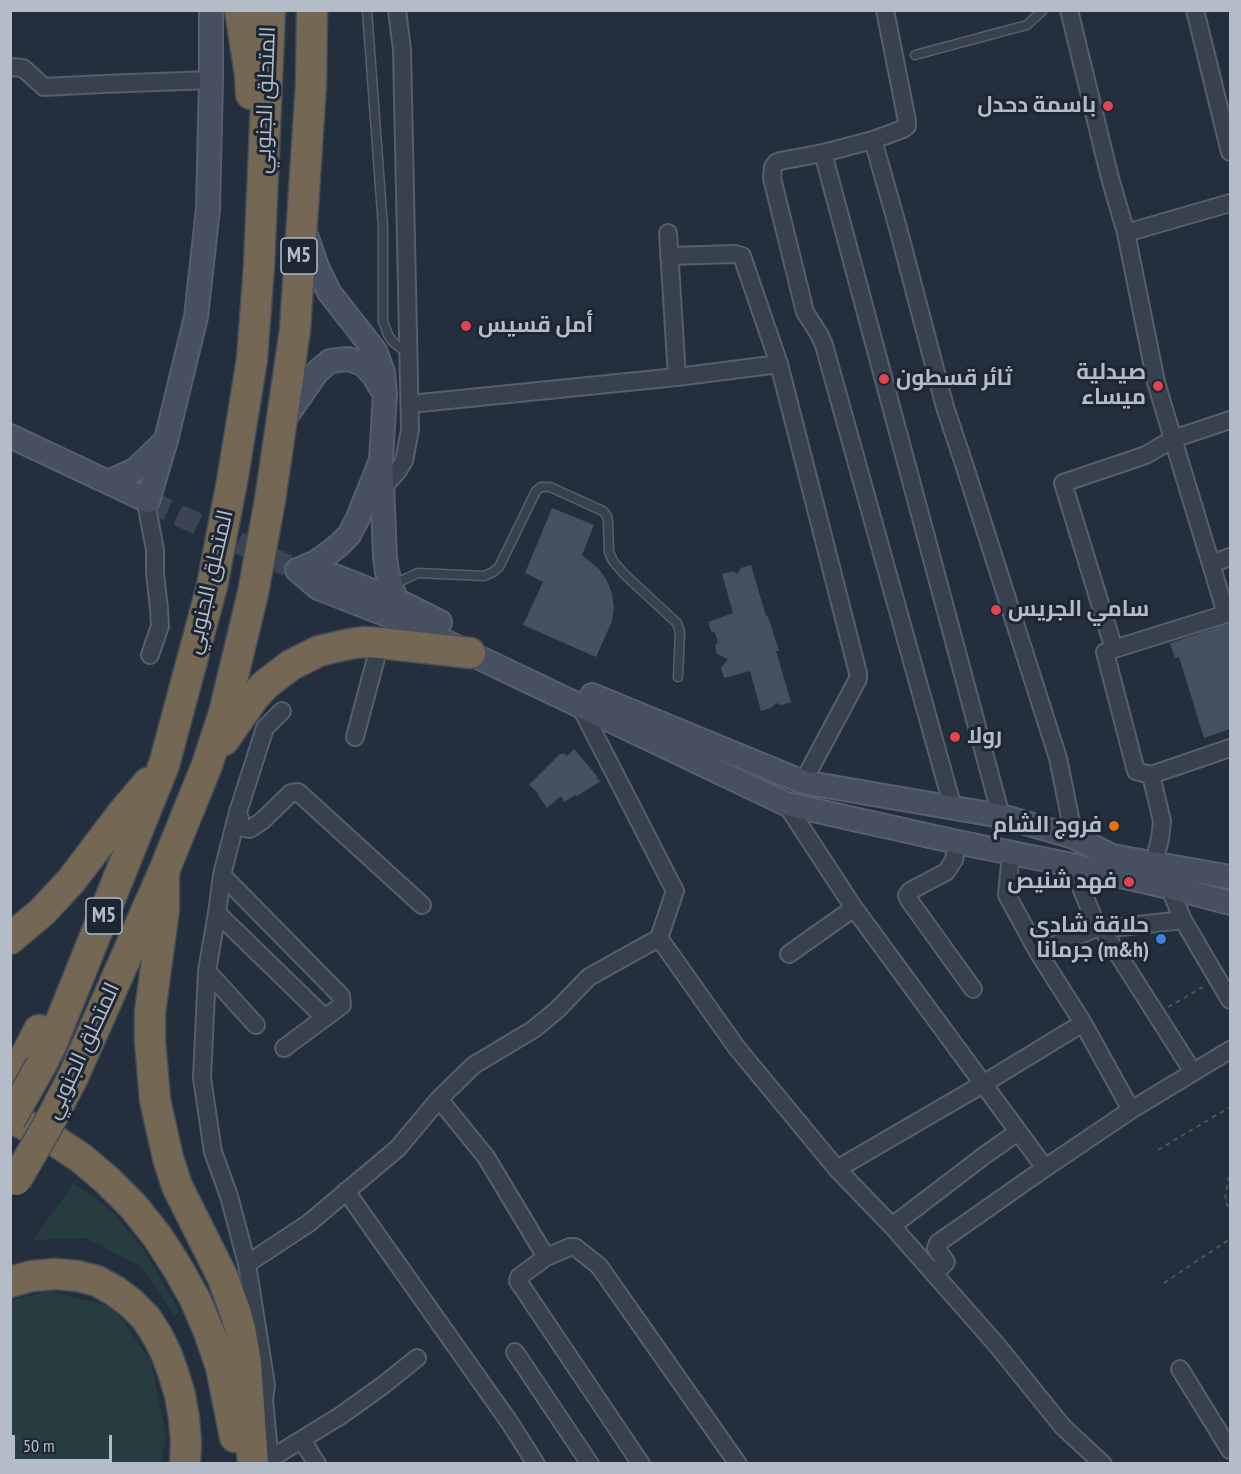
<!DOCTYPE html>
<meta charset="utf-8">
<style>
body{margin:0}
#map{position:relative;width:1241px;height:1474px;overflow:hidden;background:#242f3e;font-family:"PT Sans Narrow",sans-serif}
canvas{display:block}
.frame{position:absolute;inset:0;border:12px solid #b4bcc9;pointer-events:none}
.scale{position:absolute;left:12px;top:1435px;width:100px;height:27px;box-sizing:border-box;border:3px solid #b4bcc9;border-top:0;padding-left:8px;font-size:18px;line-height:21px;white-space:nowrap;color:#b4bcc9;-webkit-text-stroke:4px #1d2633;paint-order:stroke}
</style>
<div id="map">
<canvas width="1241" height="1474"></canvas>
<div class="frame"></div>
<div class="scale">50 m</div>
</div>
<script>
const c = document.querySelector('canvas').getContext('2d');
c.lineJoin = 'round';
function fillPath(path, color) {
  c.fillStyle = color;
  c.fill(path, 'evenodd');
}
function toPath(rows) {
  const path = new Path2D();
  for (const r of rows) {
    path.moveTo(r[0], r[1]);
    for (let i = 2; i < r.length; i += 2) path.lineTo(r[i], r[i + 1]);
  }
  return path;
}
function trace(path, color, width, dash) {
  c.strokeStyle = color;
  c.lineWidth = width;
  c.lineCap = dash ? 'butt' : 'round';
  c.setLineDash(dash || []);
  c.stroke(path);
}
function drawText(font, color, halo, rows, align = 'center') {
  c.font = font + ' "PT Sans Narrow",Cairo,sans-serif';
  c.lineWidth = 6;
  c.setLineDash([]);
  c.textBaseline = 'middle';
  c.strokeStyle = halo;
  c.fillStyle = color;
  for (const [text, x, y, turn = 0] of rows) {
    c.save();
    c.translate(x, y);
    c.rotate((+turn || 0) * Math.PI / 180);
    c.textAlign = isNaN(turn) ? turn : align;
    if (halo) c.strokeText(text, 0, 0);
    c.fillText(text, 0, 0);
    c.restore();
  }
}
fillPath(toPath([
 [74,1183,114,1213,144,1250,179,1311,175,1316,140,1266,86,1238,33,1240],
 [48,1291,113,1307,151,1361,166,1438,161,1463,11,1464,11,1300]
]), '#263c3f');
fillPath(toPath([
 [552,508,594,525,582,555,599,569,606,579,612,593,614,607,612,621,596,657,523,625,543,582,525,573],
 [751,565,766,616,768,616,779,651,776,651,791,702,781,705,776,703,771,708,761,711,750,671,724,678,721,668,728,659,717,654,715,646,718,642,715,633,711,631,708,622,733,613,722,574,733,571,737,574,741,568],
 [1230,623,1230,729,1204,738,1179,657,1175,658,1170,643],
 [574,749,598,777,596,778,601,781,577,796,575,795,564,802,561,796,547,808,538,795,539,794,529,785,561,753,562,755,564,753,567,756]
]), '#455162');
trace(toPath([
 [148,501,297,570]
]), '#3a4453', 22, [22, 11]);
const lane = toPath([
 [367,10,383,227,383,321,388,335,393,342,408,354],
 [915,55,1027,25,1043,10],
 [394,584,418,573,484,576,493,572,499,567,536,491,541,487,550,487,603,511,607,516,608,522,609,552,613,561,624,574,677,623,680,632,678,677]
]);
const street = toPath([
 [885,10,907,121,907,126,903,129,873,140,823,153,1001,816],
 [1069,10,1110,178,1126,233,1156,382,1173,439,1211,564,1230,557],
 [1195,10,1230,152],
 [10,67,23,68,44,87,103,84,211,80],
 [873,140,898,228,945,407,965,467,1058,758,1074,837],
 [823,153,780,161,776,163,773,167,772,178,805,312,819,334,824,345,953,808],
 [668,233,677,377],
 [1126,233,1230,203],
 [669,256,735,254,742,256,779,364],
 [410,404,677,377,779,364,858,673,858,679,803,782],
 [383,487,397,472,404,461,410,430,402,50,397,10],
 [148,501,147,508,155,550,155,573,159,609,160,626,150,655],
 [1114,649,1226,614,1211,564],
 [580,706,675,891,659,938,737,1048,837,1169,892,1226,996,1344,1063,1427,1103,1464],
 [355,737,380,643],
 [1151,775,1230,748],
 [786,804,854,908,1045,1168],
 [238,812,241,824,244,828,250,829,262,821,291,793,298,792,422,905],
 [957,842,954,860,946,872,910,891,907,895,909,900,973,989],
 [1011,853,1007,895,1038,952,1083,1023,1131,1110],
 [1154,863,1160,839,1162,821,1151,775,1136,771,1105,652,1114,649,1063,483,1146,455,1173,439,1230,420],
 [222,875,341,996,342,1005,284,1048],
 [1169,887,1183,920,1230,1000],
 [217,913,325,1018],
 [1096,926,1102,929,1183,920],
 [1102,929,1193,1072],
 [1038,952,1094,929,1096,926,1093,917,1072,865],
 [789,954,854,908],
 [207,971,256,1025],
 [439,1099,486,1157,546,1257,519,1277,518,1281,641,1464],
 [837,1169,983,1084,1083,1023],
 [346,1191,510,1423,536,1464],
 [892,1226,985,1155,1018,1132],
 [546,1257,570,1247,575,1247,599,1266,738,1464],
 [247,1264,309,1223,398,1148,439,1099,474,1065,534,1029,557,1010,589,977,659,938],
 [934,1274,946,1262,936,1248,938,1243,1045,1168,1131,1110,1230,1050],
 [515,1352,590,1464],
 [1180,1369,1230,1450],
 [264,1399,270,1464],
 [250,1414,264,1399,266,1385,247,1264,229,1196,213,1152,202,1078,207,971,217,913,222,875,238,812,265,728,282,711],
 [302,1440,317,1464],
 [270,1459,340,1416,382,1386,417,1358]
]);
const secondary = toPath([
 [305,232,317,267,329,292,375,351,383,372,385,394,381,459,385,557,387,572,396,600],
 [283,421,317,372,330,361,348,359,363,364,374,376,381,388],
 [10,436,148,501,166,440,196,317,208,209,211,80,211,10],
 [108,482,135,470,163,443],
 [297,570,318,588,400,620,786,804,957,842,1072,865,1169,887,1230,903],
 [297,570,312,570,327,573,396,600,440,622],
 [298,570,316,562,329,553,339,545,349,535,357,520,379,465],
 [592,695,803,782,1001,816,1074,837,1112,856,1230,877]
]);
const highway = toPath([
 [240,10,250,75,251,94],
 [233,476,252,359,259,266,270,10],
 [270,500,295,330,311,84,312,10],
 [224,740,254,697,265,685,291,665,319,651,349,644,364,642,380,643,470,653],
 [164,871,164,909,150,1012,150,1041,155,1100,168,1158,177,1186,223,1278,235,1311,240,1328,246,1363,253,1464],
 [10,939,42,912,71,881,121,815,148,783],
 [41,1065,52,1043,164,765,212,586],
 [73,1077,164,871,207,765,224,713,253,593],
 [10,1086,39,1030],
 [10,1117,57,1142,81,1158,107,1180,134,1207,157,1236,177,1267,195,1299,209,1332,221,1367,235,1437],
 [10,1282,32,1276,55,1274,78,1276,97,1281,115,1291,131,1303,146,1318,157,1335,166,1353,173,1372,180,1395,184,1418,186,1442,185,1464]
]);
trace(lane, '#565f6c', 11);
trace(street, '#565f6c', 20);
trace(secondary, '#565f6c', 26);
trace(highway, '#434c59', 33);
trace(toPath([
 [1168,1007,1205,986],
 [1158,1150,1230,1107],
 [1230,1177,1228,1180,1225,1200,1230,1210],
 [1164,1283,1230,1239]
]), '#44595c', 2, [4.5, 4.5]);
trace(lane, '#38414e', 8);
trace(street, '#38414e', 16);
trace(secondary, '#465061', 22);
trace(highway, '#746855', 30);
const highwayBridge = toPath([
 [212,586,233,476],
 [253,593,270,500],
 [10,1120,41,1065],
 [16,1180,47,1127,73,1077]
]);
trace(highwayBridge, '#434c59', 33, []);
trace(highwayBridge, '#746855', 30);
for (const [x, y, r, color] of [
 [1108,106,6,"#e0444e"],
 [466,326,6,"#e0444e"],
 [884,379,6,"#e0444e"],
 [1158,386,6,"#e0444e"],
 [996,610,6,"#e0444e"],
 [955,737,6,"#e0444e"],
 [1114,826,6,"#e8710a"],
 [1129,882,6,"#e0444e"],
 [1161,939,6,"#3f7fe0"]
]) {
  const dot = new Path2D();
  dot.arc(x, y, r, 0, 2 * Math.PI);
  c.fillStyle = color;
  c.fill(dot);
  trace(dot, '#1d2633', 2);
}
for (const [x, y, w] of [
 [299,256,36],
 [104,916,36]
]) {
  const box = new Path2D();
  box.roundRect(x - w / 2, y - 18, w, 36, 4.5);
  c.fillStyle = '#1d2633';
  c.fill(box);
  trace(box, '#b4bcc9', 1.5);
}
drawText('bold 21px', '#b4bcc9', null, [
 ["M5",299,256],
 ["M5",104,916]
]);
drawText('22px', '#b4bcc9', '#1d2633', [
 ["المتحلق الجنوبي",266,100,-88],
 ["المتحلق الجنوبي",210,582,-77],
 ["المتحلق الجنوبي",83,1051,-65]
]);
drawText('bold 22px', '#b4bcc9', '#1d2633', [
 ["باسمة دحدل",1096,106],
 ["أمل قسيس",478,326,"left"],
 ["صيدلية",1146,373],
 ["ميساء",1146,398],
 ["ثائر قسطون",896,379,"left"],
 ["سامي الجريس",1008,610,"left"],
 ["رولا",967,737,"left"],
 ["فروج الشام",1102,826],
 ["فهد شنيص",1117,882],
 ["حلاقة شادي",1149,926],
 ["جرمانا (m&h)",1149,951]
], 'right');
</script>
